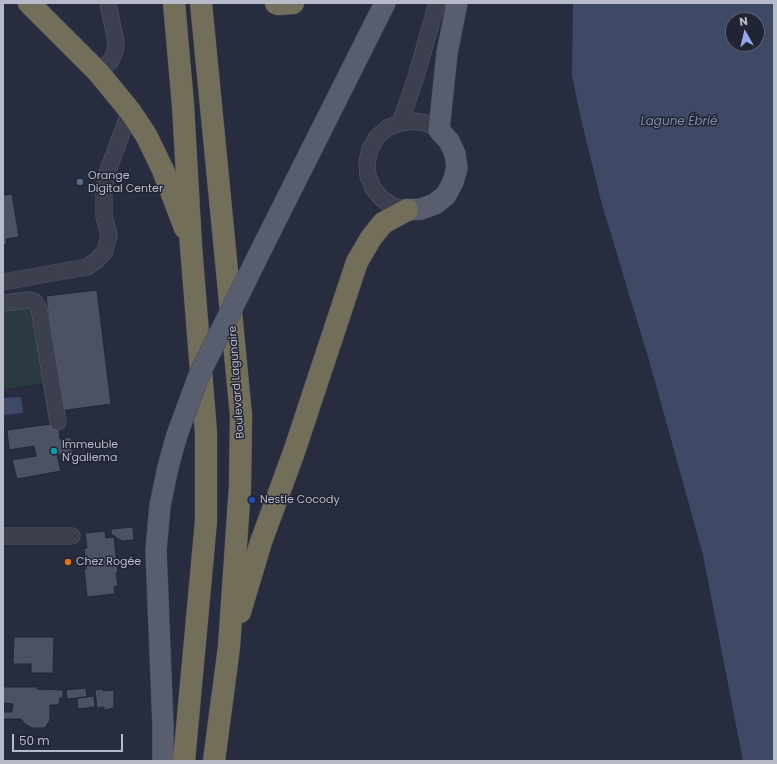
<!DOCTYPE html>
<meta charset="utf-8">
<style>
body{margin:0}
#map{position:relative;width:777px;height:764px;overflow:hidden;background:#272d3e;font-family:Poppins,sans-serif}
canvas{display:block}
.frame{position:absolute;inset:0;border:4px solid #b7bbc9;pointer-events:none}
.north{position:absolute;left:725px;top:12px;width:40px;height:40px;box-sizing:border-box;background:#202433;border:1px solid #5c606f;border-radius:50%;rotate:352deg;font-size:11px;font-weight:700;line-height:16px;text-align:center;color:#b7bbc9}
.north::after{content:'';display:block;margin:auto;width:14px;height:18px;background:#96a8ef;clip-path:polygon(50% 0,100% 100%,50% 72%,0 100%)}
.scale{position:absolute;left:12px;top:734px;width:111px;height:18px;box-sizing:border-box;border:2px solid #b7bbc9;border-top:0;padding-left:5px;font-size:12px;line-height:14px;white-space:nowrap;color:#b7bbc9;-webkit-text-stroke:3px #202433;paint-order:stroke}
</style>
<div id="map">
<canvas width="777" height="764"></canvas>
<div class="frame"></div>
<div class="north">N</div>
<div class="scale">50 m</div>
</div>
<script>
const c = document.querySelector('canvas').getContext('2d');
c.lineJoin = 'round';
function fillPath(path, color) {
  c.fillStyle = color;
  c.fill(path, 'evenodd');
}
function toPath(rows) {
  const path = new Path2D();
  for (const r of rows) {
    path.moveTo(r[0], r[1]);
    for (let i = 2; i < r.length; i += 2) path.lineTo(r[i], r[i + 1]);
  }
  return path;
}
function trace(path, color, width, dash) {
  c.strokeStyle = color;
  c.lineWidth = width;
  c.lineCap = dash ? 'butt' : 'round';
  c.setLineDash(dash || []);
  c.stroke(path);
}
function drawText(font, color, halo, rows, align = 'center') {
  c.font = font + ' Poppins,sans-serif';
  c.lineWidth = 3;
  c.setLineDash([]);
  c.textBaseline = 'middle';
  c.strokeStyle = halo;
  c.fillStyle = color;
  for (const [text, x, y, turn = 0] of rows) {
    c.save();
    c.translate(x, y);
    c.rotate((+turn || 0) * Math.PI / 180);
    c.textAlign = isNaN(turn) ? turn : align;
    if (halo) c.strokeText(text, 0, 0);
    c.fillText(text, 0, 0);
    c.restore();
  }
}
fillPath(toPath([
 [35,305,45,383,3,389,3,309]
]), '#2a3a40');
fillPath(toPath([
 [573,3,774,3,774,761,743,761,703,555,651,367,601,201,579,110,572,76],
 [733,20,757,20,757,44,733,44],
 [21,397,23,413,3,415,3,398]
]), '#3f4865');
const building = toPath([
 [12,194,19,237,6,239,7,244,3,245,3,195,12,194],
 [97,290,111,404,60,411,46,296,97,290],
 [58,423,60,439,71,437,73,453,57,455,61,471,17,479,12,460,36,456,34,446,9,450,7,430,58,423],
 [133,527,134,540,122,541,111,534,111,529,133,527],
 [105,531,106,538,114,537,118,573,116,573,118,586,114,587,115,594,87,597,84,569,86,569,84,549,87,548,85,533,105,531],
 [14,637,54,637,53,673,31,673,31,664,13,664,14,637],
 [3,687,37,687,37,689,63,690,63,698,60,698,59,705,50,705,50,720,45,728,32,728,25,724,21,719,3,719,3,712,12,712,13,704,3,703,3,687],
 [86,688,87,697,67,699,66,690,86,688],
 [103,689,103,691,114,690,114,708,104,710,104,707,97,708,95,690,103,689],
 [94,696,95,707,78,709,77,698,94,696]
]);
fillPath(building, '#4c5164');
trace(building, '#222635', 1);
const minor = toPath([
 [98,72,110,62,115,52,116,42,108,3],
 [400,123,415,80,437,3],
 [407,210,393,206,382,199,373,188,368,176,367,162,370,149,377,137,387,128,400,123,413,121,426,123,439,130],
 [3,282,87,267,97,260,105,251,109,235,104,216,104,189,107,173,130,111],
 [3,303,29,300,34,301,39,308,58,422],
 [3,536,72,536]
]);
const major = toPath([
 [407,210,421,209,435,204,446,195,453,182,457,168,455,154,449,141,439,130,447,53,457,3],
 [265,242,385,3],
 [163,761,163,727,156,550,160,506,168,467,177,435]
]);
const highway = toPath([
 [29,3,98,72,130,111,146,135,163,170,185,228],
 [174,3,183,105,191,246,206,433,206,521,184,761],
 [201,3,241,415,240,486,229,647,214,761],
 [276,3,279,4,293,3],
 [240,612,261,542,294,452,357,262,371,238,383,223,407,210]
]);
trace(minor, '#595d6c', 17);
trace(major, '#444857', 22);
trace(highway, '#464a59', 23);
trace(minor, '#3b3f4e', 16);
trace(major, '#595e6e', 21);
trace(highway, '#736e59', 22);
const majorBridge = toPath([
 [177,435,199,375,265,242]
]);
trace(majorBridge, '#444857', 22, []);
trace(majorBridge, '#595e6e', 21);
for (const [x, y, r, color] of [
 [80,182,4,"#5c6f8a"],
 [54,451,4,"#0f9aa8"],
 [252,500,4,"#1a4fb4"],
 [68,562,4,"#e8710a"]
]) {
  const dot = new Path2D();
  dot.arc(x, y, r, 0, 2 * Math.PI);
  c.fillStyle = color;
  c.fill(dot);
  trace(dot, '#202433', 1.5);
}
drawText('11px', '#b7bbc9', '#202433', [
 ["Orange",88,176],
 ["Digital Center",88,189],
 ["Immeuble",62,445],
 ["N'galiema",62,458],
 ["Nestle Cocody",260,500],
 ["Chez Rogée",76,562]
], 'left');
drawText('11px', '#b7bbc9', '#202433', [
 ["Boulevard Lagunaire",237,382,-94]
]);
drawText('italic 12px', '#828dad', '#202433', [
 ["Lagune Ébrié",679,122]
]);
</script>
